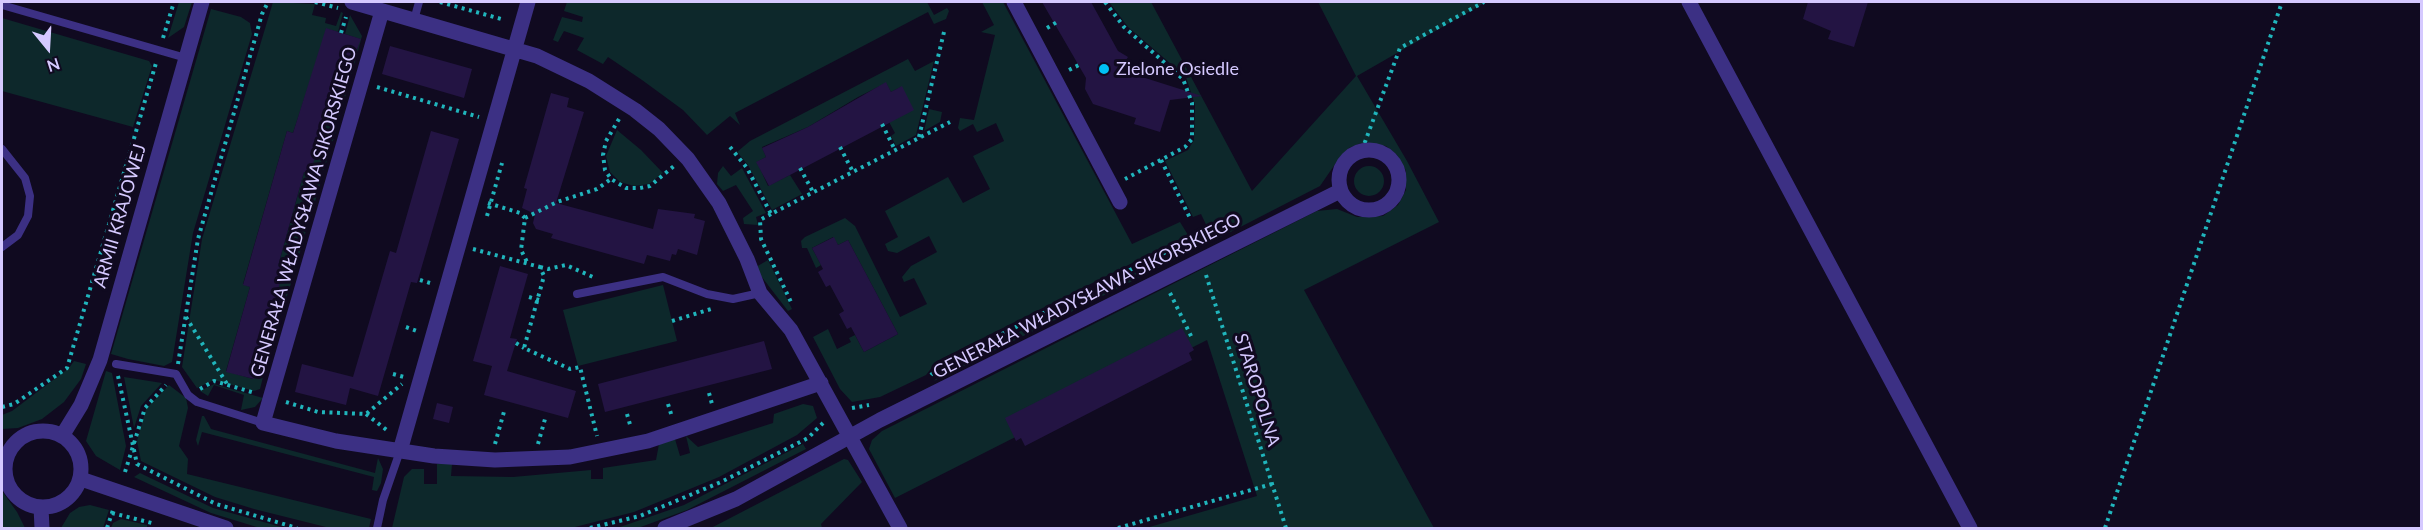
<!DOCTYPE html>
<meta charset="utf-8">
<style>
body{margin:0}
#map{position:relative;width:2423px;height:530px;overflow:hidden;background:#100a20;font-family:Lato,sans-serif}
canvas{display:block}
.frame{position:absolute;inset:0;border:3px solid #d5c9ff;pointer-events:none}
.north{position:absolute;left:18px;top:18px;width:60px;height:60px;-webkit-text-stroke:4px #100a20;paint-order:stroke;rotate:162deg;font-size:16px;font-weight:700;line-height:24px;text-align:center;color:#d5c9ff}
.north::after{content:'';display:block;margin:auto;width:21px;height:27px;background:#d5c9ff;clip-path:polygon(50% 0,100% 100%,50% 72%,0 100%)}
</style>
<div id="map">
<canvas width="2423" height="530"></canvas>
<div class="frame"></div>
<div class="north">N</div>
</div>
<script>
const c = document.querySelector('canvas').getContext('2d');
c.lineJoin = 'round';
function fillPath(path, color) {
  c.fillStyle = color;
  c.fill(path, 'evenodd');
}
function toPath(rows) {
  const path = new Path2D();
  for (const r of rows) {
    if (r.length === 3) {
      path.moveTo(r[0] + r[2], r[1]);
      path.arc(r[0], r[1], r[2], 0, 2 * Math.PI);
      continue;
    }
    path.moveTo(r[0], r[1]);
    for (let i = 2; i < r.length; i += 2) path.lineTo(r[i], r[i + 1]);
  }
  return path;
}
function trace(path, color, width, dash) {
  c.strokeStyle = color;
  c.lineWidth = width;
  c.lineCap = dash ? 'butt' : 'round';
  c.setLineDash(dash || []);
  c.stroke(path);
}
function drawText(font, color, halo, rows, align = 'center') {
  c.font = font + ' Lato,sans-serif';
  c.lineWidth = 6;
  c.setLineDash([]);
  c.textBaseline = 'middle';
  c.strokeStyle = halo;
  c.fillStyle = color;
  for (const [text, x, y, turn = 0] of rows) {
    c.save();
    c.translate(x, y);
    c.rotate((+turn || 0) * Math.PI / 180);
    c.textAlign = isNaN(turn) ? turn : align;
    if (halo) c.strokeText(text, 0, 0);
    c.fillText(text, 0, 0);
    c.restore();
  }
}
fillPath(toPath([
 [179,2,192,2,184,27,168,38],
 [273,2,315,4,312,15,326,18,325,23,336,26,341,12,343,13,338,32,327,29,293,133,287,131,243,284,250,287,226,371,253,379,258,363,266,365,260,389,254,391,214,380,197,388,182,367,202,239],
 [567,2,927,2,934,15,947,8,949,11,946,19,934,24,928,12,735,113,740,125,730,116,707,135,683,110,642,80,608,57,603,64,577,50,584,38,564,31,558,42,553,40,562,17,582,22,583,17,564,11],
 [982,2,1003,2,1132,244,1180,222,1188,235,937,361,926,375,880,397,852,402,840,389,813,337,828,329,837,349,851,342,849,338,855,335,864,352,898,334,848,240,838,245,833,237,812,248,821,265,816,268,807,248,802,248,801,241,805,237,845,218,855,226,900,317,927,304,914,278,904,282,902,277,911,266,937,252,929,236,897,253,888,251,885,244,898,237,885,211,948,177,963,203,990,189,973,156,1004,141,996,123,977,132,973,124,960,131,958,128,960,118,974,120,995,35,981,32,994,25],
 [1109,2,1151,2,1252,191,1356,76,1318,2,1486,2,1357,76,1407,161,1439,222,1304,290,1434,528,1146,528,1257,496,1207,340,895,498,869,449,872,440,882,431,1317,211,1337,209,1357,217,1383,216,1398,205,1406,190,1406,171,1397,155,1386,146,1361,143,1349,148,1340,157,1320,186,1217,239,1212,237,1201,214,1193,217,1165,161,1188,150,1194,140,1195,105,1186,77,1128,27],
 [211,9,241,17,250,23,252,34,193,233,172,362,164,366,128,359,111,354],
 [350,15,362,36,351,77,346,77,344,58,354,61,360,39,345,34],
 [2,18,149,61,152,66,133,127,2,91],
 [908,59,915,71,934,61,916,135,896,146,891,136,895,133,889,122,901,87,891,92,886,83,858,97,808,127,762,147,766,157,757,162,768,186,790,175,802,194,772,210,748,165,737,152,750,141],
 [337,82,349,85,343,86,342,90,347,91,338,121,327,118],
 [929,109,942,112,940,122,924,131],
 [325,125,337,128,324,170,306,166,314,140,320,141],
 [617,130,641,150,663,173,649,184,634,186,620,182,610,172,606,156],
 [723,166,731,176,742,168,766,213,756,217,758,225,744,224,743,218,753,211,736,185,723,191,717,184,718,173],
 [1369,181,15],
 [304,172,322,177,310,220,292,216],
 [290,223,307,227,295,270,278,266],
 [1196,242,1196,249,934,381,944,370],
 [768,260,792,309,788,311,761,276,756,267],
 [276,273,293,277,281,315,272,313,277,295,271,293],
 [663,285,677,341,578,366,563,310],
 [270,320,279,322,267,358,260,356],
 [74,361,86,364,81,379,64,402,42,419,18,428,2,429,2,415,12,411,69,368],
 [106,371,112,373,126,446,120,470,96,456,86,441],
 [124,377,162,383,141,406,134,428],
 [214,384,263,398,255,407,241,410,244,395,214,385,208,396,200,391],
 [169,385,186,398,188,408,179,446,188,459,187,474,371,519,369,528,330,528,254,509,215,497,141,461,137,441,146,409],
 [803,404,813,406,817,418,797,435,719,477,634,512,571,528,392,528,404,477,412,469,424,469,424,484,437,484,437,464,452,464,451,476,513,477,591,470,591,479,603,479,603,468,656,460,659,444,675,439,680,456,690,453,686,436,698,447,773,423,774,414],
 [202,416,204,416,211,429,375,473,378,458,383,469,381,483,377,491,372,490,374,477,202,432,198,446,196,440],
 [803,444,806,449,687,510,638,528,617,528,684,505],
 [844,459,848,460,862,482,821,524,822,528,711,528],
 [140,473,213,508,285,528,260,528,211,513,134,477],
 [2,491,17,512,25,528,2,528],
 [90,505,109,510,103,528,61,528,70,513,79,507],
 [121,519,147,525,147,528,111,528,113,523]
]), '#0d282b');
fillPath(toPath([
 [1042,2,1091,2,1118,51,1128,57,1120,70,1202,96,1170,100,1160,132,1134,124,1136,118,1093,104,1085,89,1086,78],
 [1808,2,1868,2,1854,47,1828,39,1831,31,1803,19],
 [326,28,361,39,344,84,337,82,310,174,304,172,278,266,284,268,254,379,226,372,250,287,243,285,287,131,293,133],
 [390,46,472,69,464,98,382,74],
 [886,82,891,92,902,86,914,110,769,186,756,162,766,157,762,148,808,127],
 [551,93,569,98,567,107,584,112,556,203,653,229,658,209,695,214,694,218,705,221,697,255,678,249,676,255,672,254,670,261,647,255,644,264,551,238,553,234,536,229,533,223,535,214,522,208,527,189,524,188],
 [431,131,459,139,417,283,411,282,378,396,350,388,346,405,295,392,302,364,353,377,390,251,396,253],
 [834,237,838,245,848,240,898,334,864,352,851,327,847,329,839,314,844,311,830,285,826,287,818,272,823,269,812,248],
 [500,266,528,274,510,338,517,339,507,371,576,391,568,418,484,395,492,366,473,361],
 [1182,328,1194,350,1189,353,1192,360,1025,446,1021,438,1016,441,1005,418],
 [764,341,772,369,605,412,598,384],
 [437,403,453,407,449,423,433,419]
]), '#231443');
trace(toPath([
 [315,2,338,8],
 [440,2,505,20],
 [1105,2,1124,27,1183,79,1192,103,1192,139,1185,147,1125,179],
 [1047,28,1057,22],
 [341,33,346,17],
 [163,38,174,2],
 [1069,70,1079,65],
 [377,87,479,117],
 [619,119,606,141,603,155,605,170,611,179,626,188,640,188,650,186,674,166],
 [882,124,895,150],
 [919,137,944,32],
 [730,147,747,168,771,214,950,122],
 [840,147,853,172],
 [1362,150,1400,48,1484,2],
 [1161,160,1190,218],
 [800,168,813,192],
 [488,203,520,213,525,218,521,250,528,264],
 [771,214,760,220,761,239,791,302],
 [487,216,502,163],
 [525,218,557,202,597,189,611,179],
 [473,249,540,267,544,276,524,348,570,369,580,367,597,436],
 [540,267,548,269,566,265,593,277],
 [1206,275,1286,528],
 [420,280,430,283],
 [1170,293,1192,338],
 [529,297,539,300],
 [186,317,227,384],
 [672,321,711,309],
 [406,327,417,331],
 [516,343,524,348],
 [178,364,198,239,262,14,268,2],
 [393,374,404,377],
 [931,375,940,365,1202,234,1205,241],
 [118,376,137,464,216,504,297,528],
 [200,389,214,381,255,393],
 [709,393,712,404],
 [286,402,318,412,366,414,402,384],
 [668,404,672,417],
 [2,407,14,404,67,368,156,63],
 [852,408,869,405],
 [366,414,388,431],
 [627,414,631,428],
 [495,444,505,408],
 [538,444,545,419],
 [125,472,145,408,166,385],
 [112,513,152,523],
 [107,528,113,510],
 [590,528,640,516,721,482,808,438,825,421],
 [1118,528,1272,484],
 [2105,528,2282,2]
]), '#20b5bc', 4, [3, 4.5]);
trace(toPath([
 [2,5,186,58],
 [414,20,419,2],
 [2,149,25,178,30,196,28,216,18,235,2,247],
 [577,294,663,277,707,294,733,299,760,293],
 [116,364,176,374,188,395,197,402,263,423],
 [377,528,383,500,400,451]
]), '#3c3084', 8);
trace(toPath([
 [352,2,537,56,589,81,635,110,659,129,688,159,719,203,747,259,760,293,791,330,900,528],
 [1014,2,1120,202],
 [1689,2,1970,528],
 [382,11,263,423,336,441,434,456,495,460,570,457,648,441,821,383],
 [1369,180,30],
 [43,469,38],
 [62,436,81,405,100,360,202,2],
 [400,451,528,2],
 [81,479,226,528],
 [41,507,42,528],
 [665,528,736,499,880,420,1340,191]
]), '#3c3084', 15);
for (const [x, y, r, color] of [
 [1104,69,6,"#00c1f4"]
]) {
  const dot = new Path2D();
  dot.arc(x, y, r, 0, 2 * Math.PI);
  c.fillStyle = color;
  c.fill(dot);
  trace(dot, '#100a20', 2);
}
drawText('18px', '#d5c9ff', '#100a20', [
 ["Zielone Osiedle",1116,69]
], 'left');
drawText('18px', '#d5c9ff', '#100a20', [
 ["GENERAŁA WŁADYSŁAWA SIKORSKIEGO",304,212,-74],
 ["ARMII KRAJOWEJ",120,216,-74],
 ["GENERAŁA WŁADYSŁAWA SIKORSKIEGO",1087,296,-27],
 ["STAROPOLNA",1257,390,73]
]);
</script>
